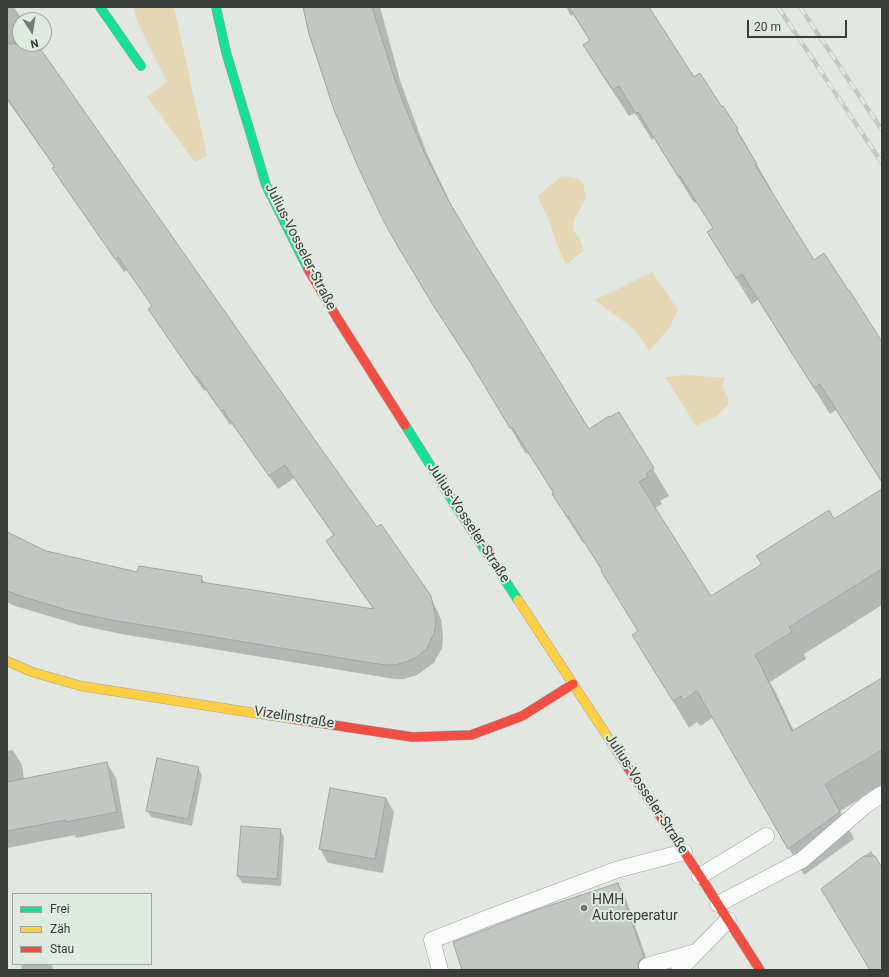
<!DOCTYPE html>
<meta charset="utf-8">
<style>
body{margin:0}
#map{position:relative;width:889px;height:977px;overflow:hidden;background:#e2e7e2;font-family:Roboto,sans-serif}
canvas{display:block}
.frame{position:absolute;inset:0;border:8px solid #393d3a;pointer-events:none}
.legend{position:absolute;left:12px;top:893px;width:140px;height:72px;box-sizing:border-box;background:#dfeae1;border:1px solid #9da59e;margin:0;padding:5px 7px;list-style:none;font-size:12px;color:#393d3a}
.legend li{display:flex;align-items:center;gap:8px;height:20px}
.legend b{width:20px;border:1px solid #9da59e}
.north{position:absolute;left:12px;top:12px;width:40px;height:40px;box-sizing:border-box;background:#dfeae1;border:1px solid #9da59e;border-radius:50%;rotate:168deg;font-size:11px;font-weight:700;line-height:16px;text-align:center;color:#393d3a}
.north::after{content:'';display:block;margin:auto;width:14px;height:18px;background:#747875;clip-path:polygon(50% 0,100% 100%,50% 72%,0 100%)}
.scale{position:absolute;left:747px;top:20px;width:100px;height:18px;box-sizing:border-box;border:2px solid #393d3a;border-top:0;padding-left:5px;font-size:12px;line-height:14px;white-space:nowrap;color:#393d3a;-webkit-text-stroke:3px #dfeae1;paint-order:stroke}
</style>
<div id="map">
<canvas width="889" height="977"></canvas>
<div class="frame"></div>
<ul class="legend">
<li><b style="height:5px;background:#16e098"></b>Frei</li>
<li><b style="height:5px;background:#ffcf43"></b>Zäh</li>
<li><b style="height:5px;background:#f24e42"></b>Stau</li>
</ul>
<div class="north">N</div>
<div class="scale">20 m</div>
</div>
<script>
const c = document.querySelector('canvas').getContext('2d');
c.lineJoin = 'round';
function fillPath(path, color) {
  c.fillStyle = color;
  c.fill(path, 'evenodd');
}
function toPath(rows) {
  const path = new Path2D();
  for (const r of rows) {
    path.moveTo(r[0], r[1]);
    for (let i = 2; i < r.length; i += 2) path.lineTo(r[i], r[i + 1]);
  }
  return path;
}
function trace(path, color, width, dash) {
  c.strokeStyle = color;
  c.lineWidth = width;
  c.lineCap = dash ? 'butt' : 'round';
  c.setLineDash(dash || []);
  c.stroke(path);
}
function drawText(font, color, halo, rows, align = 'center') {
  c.font = font + ' Roboto,sans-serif';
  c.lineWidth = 4;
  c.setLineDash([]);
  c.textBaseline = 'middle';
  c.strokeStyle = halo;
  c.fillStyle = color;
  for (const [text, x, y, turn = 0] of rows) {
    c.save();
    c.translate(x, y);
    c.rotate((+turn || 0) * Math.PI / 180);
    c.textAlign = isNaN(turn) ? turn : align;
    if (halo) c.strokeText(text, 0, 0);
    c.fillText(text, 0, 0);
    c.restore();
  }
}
fillPath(toPath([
 [134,7,174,7,207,156,195,162,147,97,167,82,137,21],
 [562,176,572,177,583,182,586,198,575,218,573,230,580,240,584,251,566,264,558,247,548,218,537,196],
 [652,272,678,310,670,327,649,351,635,330,595,300],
 [691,375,725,378,722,385,728,398,728,405,715,417,696,426,665,377]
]), '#e6d8b4');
fillPath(toPath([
 [7,7,14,7,22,20,20,20,20,44,36,44,377,529,430,597,438,612,441,619,443,637,442,649,439,653,434,663,417,675,404,679,395,679,121,634,79,625,15,606,7,602,7,534,46,552,138,573,201,577,205,583,374,610,335,555,327,541,334,536,294,478,278,489,232,424,230,425,206,390,204,391,158,323,150,309,153,307,127,270,124,272,62,183,54,169,55,168,7,100],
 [304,7,380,7,400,80,418,130,428,156,451,204,469,236,588,430,619,413,653,469,669,496,660,501,662,504,655,508,710,597,882,490,882,605,804,654,806,659,770,682,775,691,794,731,882,679,882,786,840,811,854,839,804,875,714,717,700,726,697,722,689,728,633,635,638,632,602,571,584,542,583,543,569,521,554,494,528,453,526,454,486,387,450,332,414,272],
 [566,7,648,7,693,78,737,129,772,191,770,192,813,261,882,343,882,483,836,410,830,414,758,300,752,304,724,259,708,233,714,229,696,202,694,203,654,138,652,140,635,113,629,116,600,72,585,45,590,41,573,14,571,16],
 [13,750,22,765,24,779,107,763,116,778,125,828,76,838,75,835,7,848,7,751],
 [198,768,202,775,192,826,151,817,147,810],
 [386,798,394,812,383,873,328,863,320,849],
 [242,827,280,830,284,837,281,886,242,883,238,876],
 [871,851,882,870,882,970,870,970,823,889],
 [618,884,625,896,650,969,649,970,464,970],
 [21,964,52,964,53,970,22,970]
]), '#0003');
const building = toPath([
 [303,7,372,7,394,77,403,102,424,152,448,200,476,247,589,429,609,416,610,417,619,412,654,468,646,474,648,477,639,482,711,596,762,564,756,556,829,510,834,519,882,489,882,569,789,627,792,632,755,655,760,664,792,731,882,678,882,750,825,784,840,812,788,849,697,691,683,700,681,696,673,701,632,635,638,631,601,571,602,570,568,516,567,517,552,494,554,493,512,427,510,428,469,360,433,305,397,245,383,220,359,169,334,110,309,34,303,7],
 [569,7,649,7,694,77,700,73,722,107,723,106,738,129,736,130,757,164,755,165,814,260,824,253,849,291,850,291,882,342,882,482,820,384,814,388,742,274,736,278,707,232,713,228,680,176,678,176,638,112,636,114,619,86,613,90,583,45,590,40,569,7],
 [7,44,37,44,324,453,377,527,381,524,431,596,435,614,436,622,434,634,431,639,427,649,415,658,408,661,395,665,386,665,365,662,112,620,70,611,24,597,7,591,7,532,46,551,137,572,139,566,202,576,201,582,374,609,326,541,334,535,285,465,269,476,223,410,221,411,197,376,195,377,148,309,152,306,118,257,115,259,52,168,55,167,7,98,7,44],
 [157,758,199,767,188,819,146,811,157,758],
 [107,762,117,812,66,822,66,820,7,831,7,782,107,762],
 [330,788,386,798,375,859,319,849,330,788],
 [241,826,281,829,277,879,237,876,241,826],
 [864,856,875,856,882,868,882,970,870,970,821,889,864,856],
 [618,883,644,957,640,960,638,963,639,970,462,970,453,942,536,910,618,883]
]);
fillPath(building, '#c2c7c4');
trace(building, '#a0a4a2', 1);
const lane = toPath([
 [700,876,766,836],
 [718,904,802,860,867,804,882,794],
 [647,966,696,952],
 [440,970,432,940,488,918,616,870,684,852],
 [679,970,728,920]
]);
const fast = toPath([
 [100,7,141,66],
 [216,7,226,52,266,185,308,269],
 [405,425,459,511,518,600]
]);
const slow = toPath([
 [518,600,617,751],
 [7,661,32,672,81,686,293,719]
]);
const jam = toPath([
 [308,269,339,321,405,425],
 [293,719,412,737,471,735,522,716,573,684],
 [617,751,700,876,760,970]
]);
trace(lane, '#9ea29e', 17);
trace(fast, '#9ea29e', 10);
trace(slow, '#9ea29e', 10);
trace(jam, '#9ea29e', 10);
trace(lane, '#fbfbfb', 16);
trace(fast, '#16e098', 9);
trace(slow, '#ffcf43', 9);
trace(jam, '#f24e42', 9);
const rail = toPath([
 [778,7,882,163],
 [800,7,882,130]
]);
trace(rail, '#c5c6c5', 4.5);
trace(rail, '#dfeae1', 3, [9]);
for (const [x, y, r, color] of [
 [584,908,4,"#747875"]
]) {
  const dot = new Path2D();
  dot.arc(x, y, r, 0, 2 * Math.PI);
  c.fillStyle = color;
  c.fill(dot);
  trace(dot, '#dfeae1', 1.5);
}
drawText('14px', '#393d3a', '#dfeae1', [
 ["Julius-Vosseler-Straße",300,247,63],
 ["Julius-Vosseler-Straße",468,523,57],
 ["Vizelinstraße",294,718,9],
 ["Julius-Vosseler-Straße",646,794,57]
]);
drawText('14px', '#393d3a', '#dfeae1', [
 ["HMH",592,900],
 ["Autoreperatur",592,916]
], 'left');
</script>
